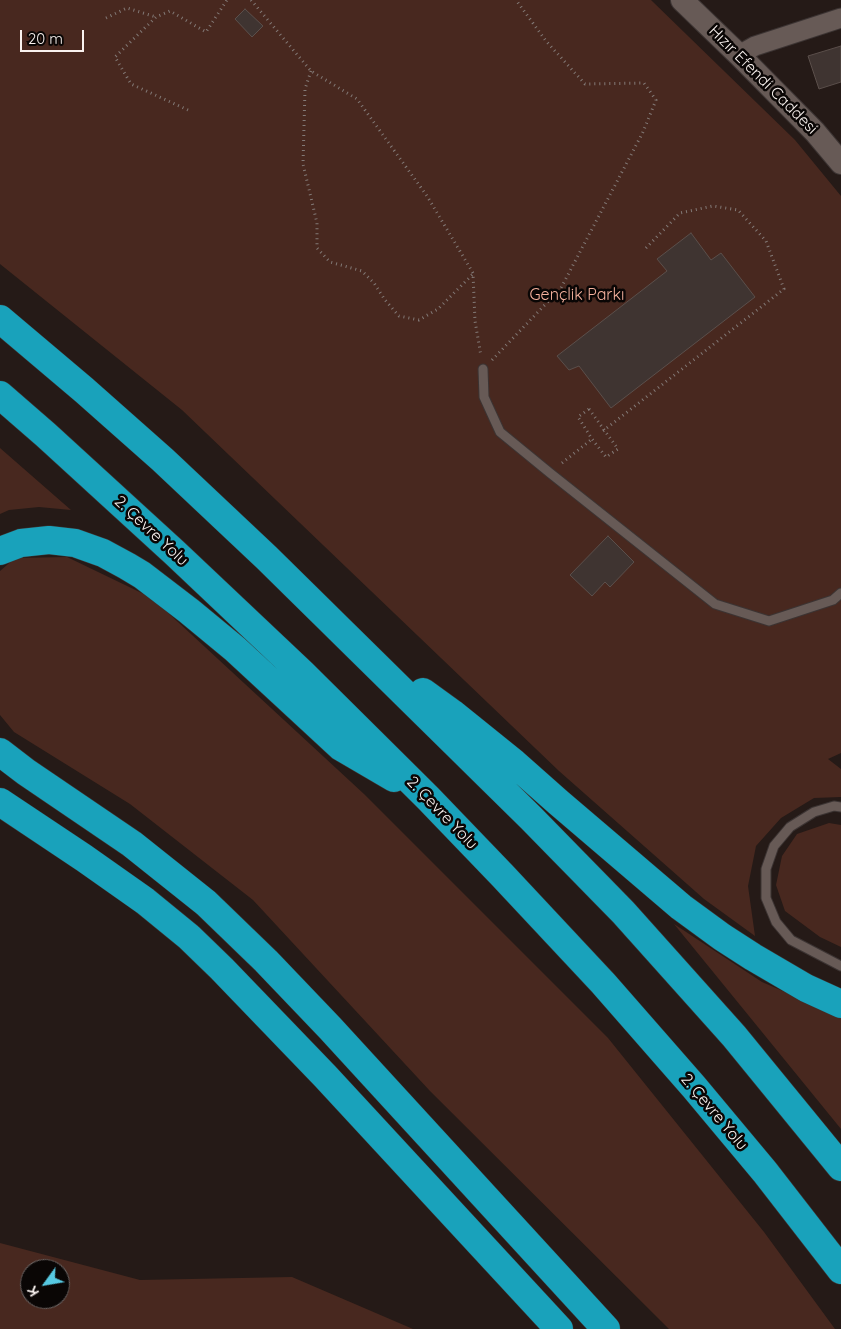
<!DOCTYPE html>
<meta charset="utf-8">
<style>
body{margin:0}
#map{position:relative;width:841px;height:1329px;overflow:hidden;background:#251a17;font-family:Quicksand,sans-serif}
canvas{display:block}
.north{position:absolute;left:20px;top:1259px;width:50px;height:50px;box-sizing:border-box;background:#0a0605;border:1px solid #6a6463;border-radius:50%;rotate:238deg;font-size:14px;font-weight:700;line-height:20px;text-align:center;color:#f9f2ef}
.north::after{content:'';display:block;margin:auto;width:18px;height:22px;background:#57c9e2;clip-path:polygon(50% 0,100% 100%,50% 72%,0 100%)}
.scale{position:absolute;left:20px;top:30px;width:64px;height:22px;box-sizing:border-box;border:2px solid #f9f2ef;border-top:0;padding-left:6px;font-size:15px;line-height:18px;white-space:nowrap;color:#f9f2ef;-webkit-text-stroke:4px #0a0605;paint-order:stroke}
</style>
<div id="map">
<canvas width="841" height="1329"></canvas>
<div class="north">K</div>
<div class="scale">20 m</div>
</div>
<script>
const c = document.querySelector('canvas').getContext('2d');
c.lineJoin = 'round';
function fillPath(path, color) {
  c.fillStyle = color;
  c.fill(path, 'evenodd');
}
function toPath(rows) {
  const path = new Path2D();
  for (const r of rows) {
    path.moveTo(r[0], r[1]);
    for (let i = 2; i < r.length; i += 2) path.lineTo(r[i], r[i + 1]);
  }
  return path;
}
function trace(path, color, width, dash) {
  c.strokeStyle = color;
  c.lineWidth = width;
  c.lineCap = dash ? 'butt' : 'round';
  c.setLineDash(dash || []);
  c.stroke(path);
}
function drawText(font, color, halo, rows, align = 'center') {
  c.font = font + ' Quicksand,sans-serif';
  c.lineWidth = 5;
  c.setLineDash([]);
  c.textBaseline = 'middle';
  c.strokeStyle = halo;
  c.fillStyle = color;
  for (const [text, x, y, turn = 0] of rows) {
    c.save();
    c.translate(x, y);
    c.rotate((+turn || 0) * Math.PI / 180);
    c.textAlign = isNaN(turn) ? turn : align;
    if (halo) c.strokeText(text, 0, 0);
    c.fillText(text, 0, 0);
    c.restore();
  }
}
fillPath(toPath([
 [0,0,651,0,795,140,841,196,841,753,828,759,841,769,841,797,814,798,781,818,756,846,748,886,755,936,704,899,559,771,182,410,0,264],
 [0,448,71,510,39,507,9,510,0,514],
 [67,557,152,598,364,794,608,1038,764,1232,835,1329,669,1329,430,1091,253,900,130,804,14,732,0,715,0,571,15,558],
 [829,823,841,825,841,947,820,937,785,911,776,885,782,856,797,834],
 [674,924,762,982,841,1016,841,1129],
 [0,1243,140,1280,292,1277,413,1329,0,1329],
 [30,1269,60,1269,60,1299,30,1299]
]), '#48281f');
const building = toPath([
 [245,9,263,26,252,37,235,19,245,9],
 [841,46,841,82,819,89,808,56,841,46],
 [691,233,711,260,721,253,755,297,611,408,579,366,569,370,557,356,667,271,657,259,691,233],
 [608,536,634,562,610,587,605,582,592,596,570,575,608,536]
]);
fillPath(building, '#3f3431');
trace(building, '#5b4f4b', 1);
const service = toPath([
 [483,369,484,397,500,432,550,473,715,604,769,621,833,600,841,593],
 [841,807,834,806,814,812,790,827,774,846,766,869,766,898,776,922,791,940,841,966]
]);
const minor = toPath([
 [739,55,755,46,841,18]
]);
const tertiary = toPath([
 [682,0,739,55,815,132,841,163]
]);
const motorway = toPath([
 [0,319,84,390,163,460,267,558,531,818,623,912,734,1036,841,1167],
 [0,395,46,435,175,553,303,674,428,798,502,875,603,983,694,1087,765,1172,841,1270],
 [0,551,21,543,49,540,75,543,103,553,127,566,142,575,189,611,235,649,341,747,394,778],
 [423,692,452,713,514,763,558,802,681,907,722,937,753,957,806,988,841,1004],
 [0,752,26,772,132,844,206,903,266,961,330,1028,606,1329],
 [0,802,84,858,145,901,189,937,222,969,325,1076,559,1329]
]);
trace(service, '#3c3433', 11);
trace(minor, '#3c3433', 21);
trace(tertiary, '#3c3433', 24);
trace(motorway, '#3c3433', 29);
trace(toPath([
 [251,0,311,71,357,99,427,196,473,273,475,321,481,356],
 [106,18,127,8,156,17],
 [311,71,305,89,303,164,317,223,317,248,330,262,362,271,374,283,385,300,399,316,419,320,438,309,473,274],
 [188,110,131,84,115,57,156,17,170,11,206,32,227,0],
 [492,360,561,288,643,132,656,100,644,83,585,84,546,41,516,0],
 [589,409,618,449,606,457,592,439,578,417,589,409],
 [603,431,784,289,766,241,738,210,713,206,680,213,644,250],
 [562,463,592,439]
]), '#837a77', 3, [1, 4]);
trace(service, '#675a56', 9);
trace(minor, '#675a56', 19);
trace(tertiary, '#675a56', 22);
trace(motorway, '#19a2bb', 28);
drawText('16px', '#f9f2ef', '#0a0605', [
 ["Hızır Efendi Caddesi",763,80,45],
 ["2. Çevre Yolu",151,531,43],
 ["2. Çevre Yolu",442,813,46],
 ["2. Çevre Yolu",714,1112,50]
]);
drawText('16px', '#f6b29e', '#0a0605', [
 ["Gençlik Parkı",577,295]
]);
</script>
